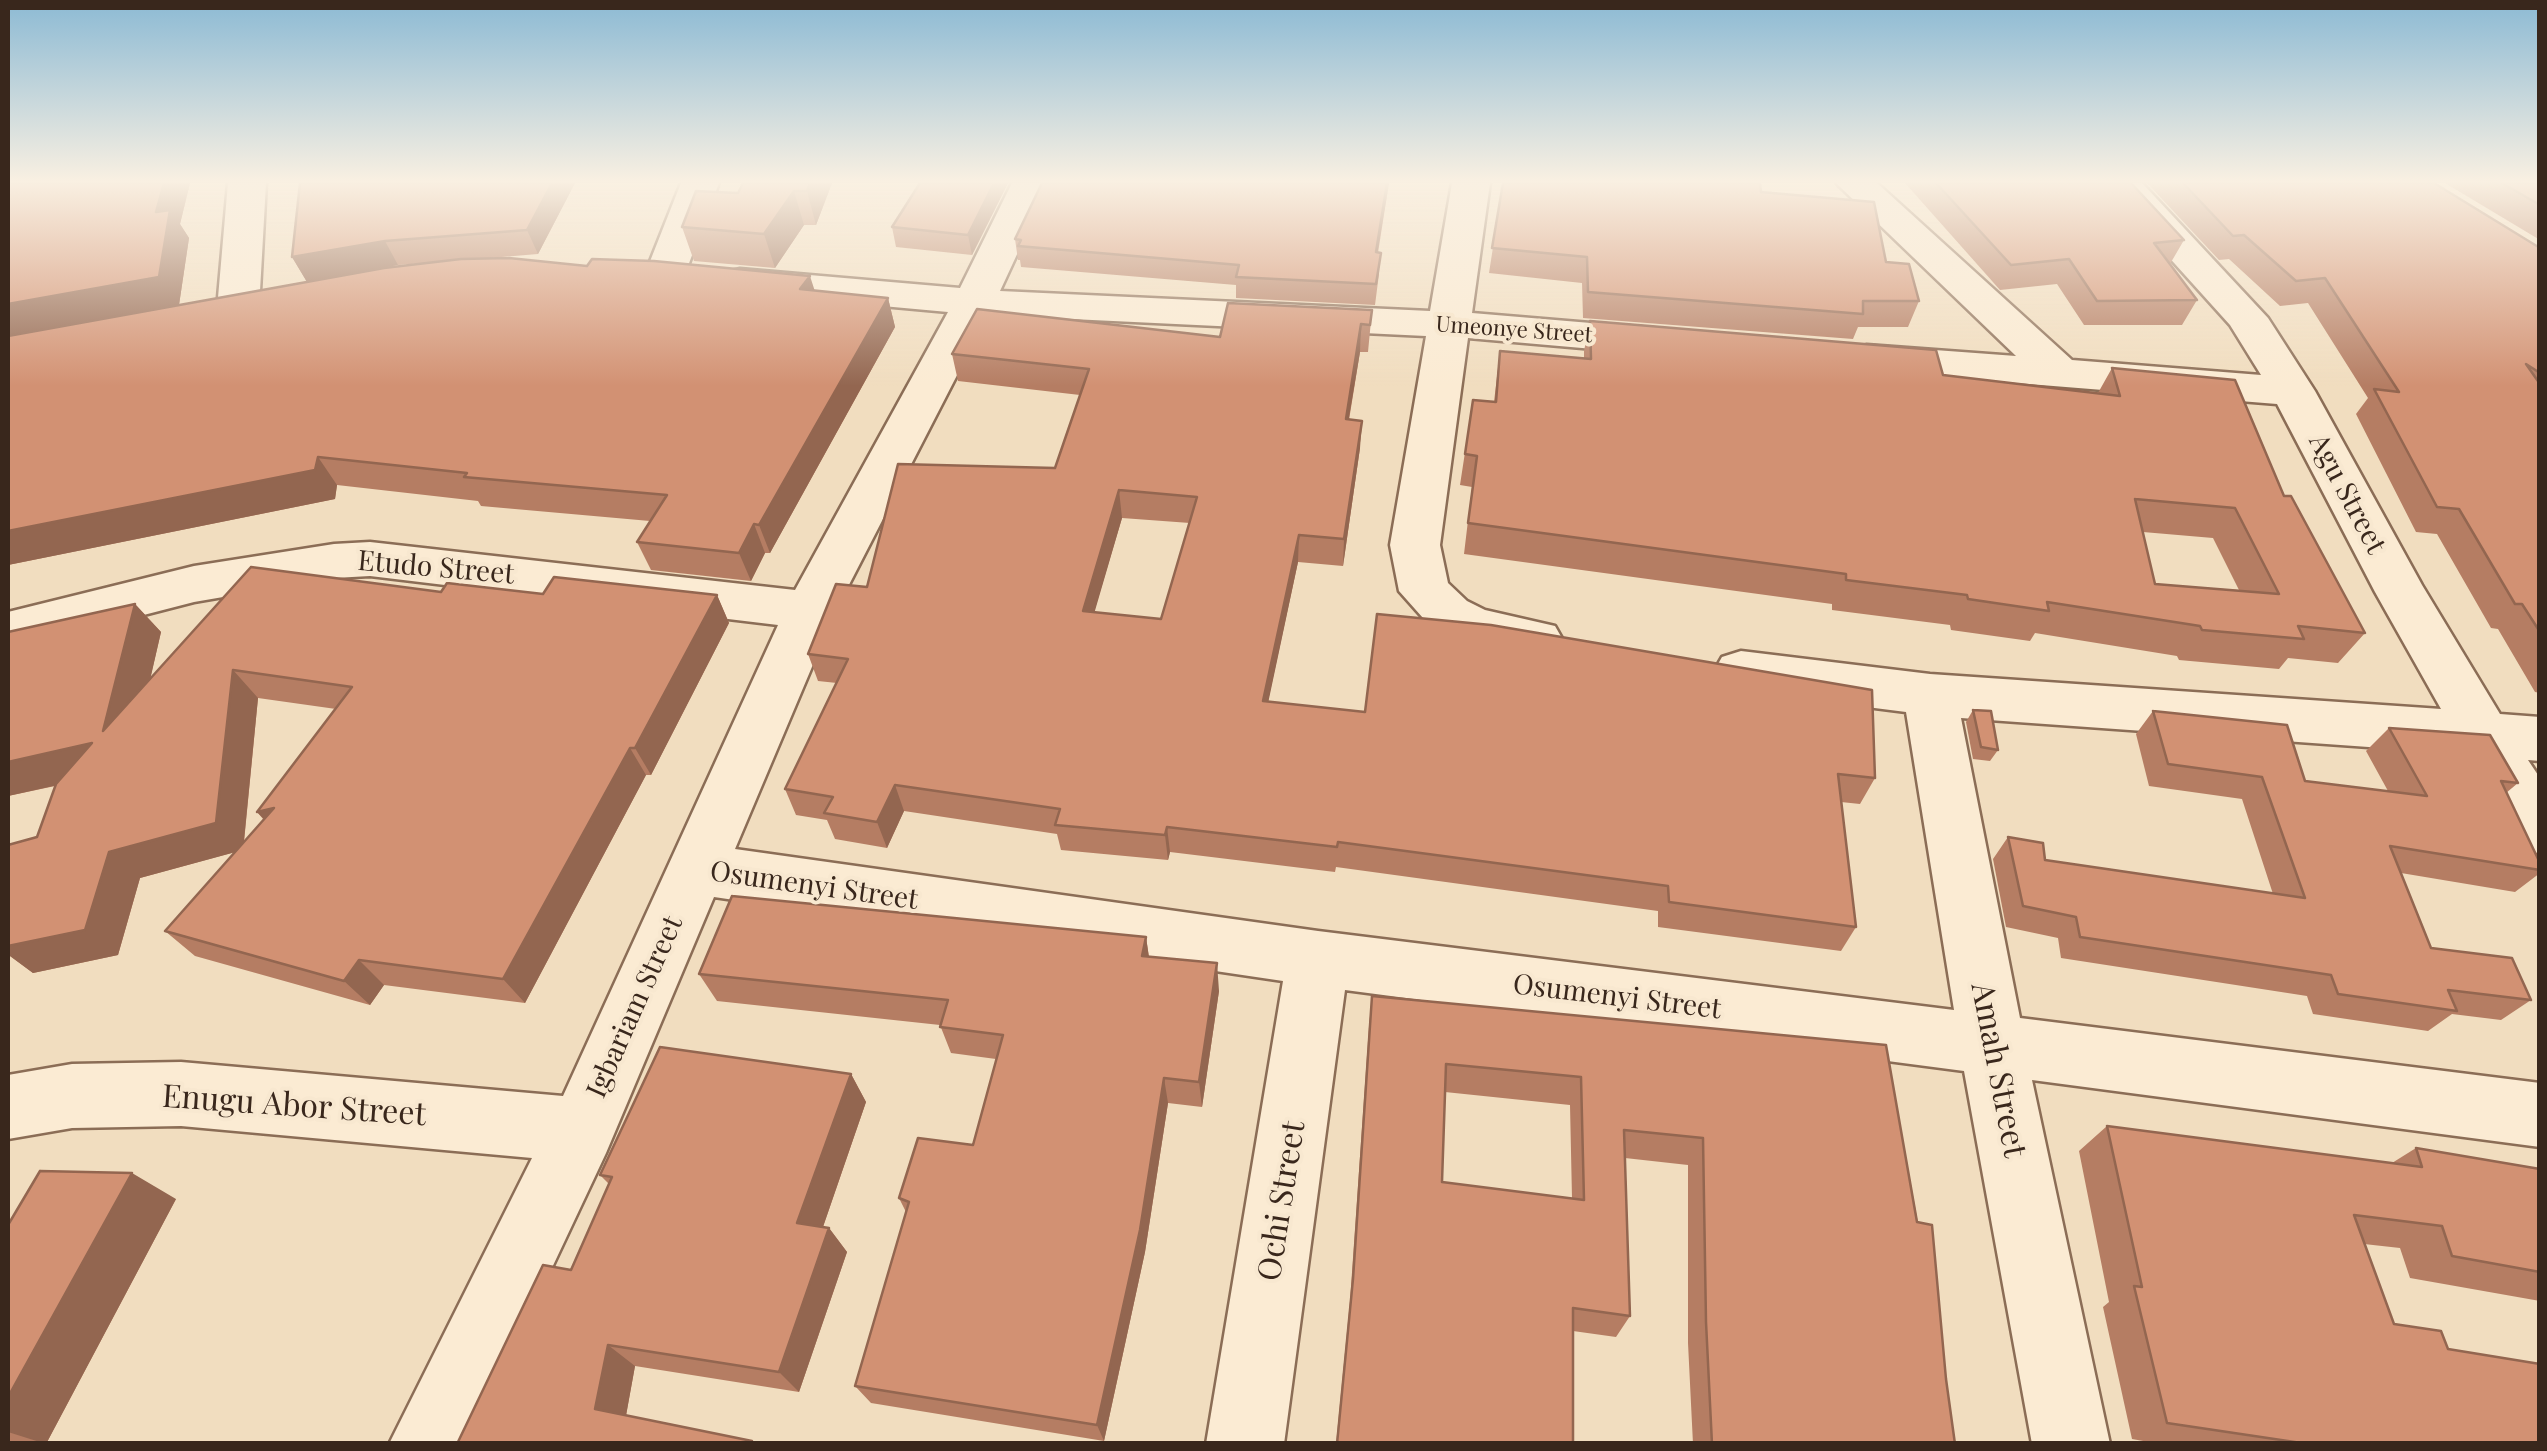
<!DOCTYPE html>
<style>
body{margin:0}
#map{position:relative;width:2547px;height:1451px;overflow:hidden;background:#f1ddbf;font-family:"Playfair Display",serif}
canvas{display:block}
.frame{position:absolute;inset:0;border:10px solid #39271c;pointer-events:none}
</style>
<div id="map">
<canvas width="2547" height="1451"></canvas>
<div class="frame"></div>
</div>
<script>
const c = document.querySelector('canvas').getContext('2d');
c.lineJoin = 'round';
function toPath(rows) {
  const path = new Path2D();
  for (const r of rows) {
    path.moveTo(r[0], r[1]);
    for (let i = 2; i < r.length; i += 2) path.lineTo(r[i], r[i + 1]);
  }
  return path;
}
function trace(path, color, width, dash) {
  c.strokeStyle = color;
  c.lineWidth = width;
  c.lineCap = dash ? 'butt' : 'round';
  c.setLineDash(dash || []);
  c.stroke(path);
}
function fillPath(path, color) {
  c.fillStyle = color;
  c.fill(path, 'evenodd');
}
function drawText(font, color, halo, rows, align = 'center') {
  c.font = font + ' "Playfair Display",serif';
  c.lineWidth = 8;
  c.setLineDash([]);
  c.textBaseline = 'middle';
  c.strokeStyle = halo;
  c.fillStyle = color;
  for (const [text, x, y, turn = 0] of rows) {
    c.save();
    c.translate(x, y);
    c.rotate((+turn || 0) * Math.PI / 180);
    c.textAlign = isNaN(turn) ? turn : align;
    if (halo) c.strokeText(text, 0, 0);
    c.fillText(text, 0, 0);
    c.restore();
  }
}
const minor = toPath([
 [228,183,266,183,259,309,253,318,238,321,223,318,217,309,228,183],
 [681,183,719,183,685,274,679,283,665,286,651,283,645,274,681,183],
 [1012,183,1050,183,1000,291,1430,311,1452,183,1490,183,1472,313,1662,329,1677,333,1683,342,1677,351,1662,355,1468,338,1440,545,1448,583,1467,601,1485,610,1555,626,1563,640,1555,654,1537,659,1455,639,1431,627,1399,591,1390,545,1426,336,988,315,836,610,735,849,1318,931,1954,1010,1906,712,1741,691,1722,685,1714,671,1722,657,1741,651,1930,674,2441,709,2375,592,2277,404,1867,371,1852,367,1845,358,1852,349,1867,345,2016,356,1836,183,1877,183,2072,360,2261,375,2230,325,2102,183,2142,183,2268,318,2315,391,2422,585,2500,714,2540,717,2540,761,2528,760,2540,778,2540,854,2519,847,2467,754,1961,718,2020,1018,2540,1083,2540,1147,2032,1080,2110,1444,2032,1444,1964,1071,1345,990,1284,1444,1206,1444,1283,981,714,897,606,1153,469,1444,389,1444,532,1158,181,1126,72,1128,8,1139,8,1075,72,1064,181,1062,563,1096,778,625,370,576,334,578,194,602,8,650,8,612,194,566,334,544,370,542,795,590,948,312,740,293,726,290,720,281,726,272,740,269,960,288,1012,183]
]);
trace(minor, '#8b6d56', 5);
fillPath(minor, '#fbebd3');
fillPath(toPath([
 [8,183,190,183,180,224,189,238,179,305,439,262,398,265,307,282,292,257,300,183,575,183,538,254,478,259,888,298,895,327,770,553,765,553,751,581,651,570,637,542,650,521,481,506,478,501,337,485,335,499,8,565],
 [832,183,816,225,804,225,775,268,694,261,682,227,738,193],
 [1008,183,972,255,896,247,892,227],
 [1042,183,1389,183,1378,253,1379,274,1375,305,1236,298,1236,285,1021,267,1020,260,1018,260,1015,239],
 [1503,183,1761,192,1886,262,1919,301,1908,327,1858,327,1853,339,1583,318,1582,283,1489,273],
 [1905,183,2131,183,2184,240,2170,264,2197,300,2182,325,2084,325,2057,284,2000,290],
 [2147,183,2434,183,2540,248,2540,693,2535,692,2498,629,2491,628,2437,534,2416,532,2356,414,2368,398,2308,303,2280,306,2229,259,2219,260],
 [2445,183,2540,183,2540,240],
 [1372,310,1368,352,1360,352,1349,420,1360,448,1343,566,1298,562,1268,701,1875,778,1860,804,1841,802,1856,927,1841,951,1658,927,1658,911,1336,867,1335,872,1170,852,1168,860,1061,850,1057,834,904,811,887,848,835,839,827,820,796,815,785,789,837,683,818,681,808,654,867,587,1055,468,1080,395,958,381,952,354,1220,337],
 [1122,518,1190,523,1161,619,1094,612],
 [1590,321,1943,375,2098,393,2112,368,2284,496,2365,633,2338,663,2288,658,2279,669,2179,660,2177,656,2035,633,2030,641,1951,630,1950,625,1832,610,1832,604,1464,554,1472,487,1460,485,1473,400,1494,402,1500,351,1584,358,1584,351],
 [2143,532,2213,538,2239,590,2155,584],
 [441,592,717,595,729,623,651,775,646,775,525,1003,384,985,370,1005,195,956,165,931,235,852,140,878,118,955,33,973,10,956,37,837,55,786,8,796,8,632,135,604,161,632,150,679],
 [258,698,336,709,257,812,264,820,244,842],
 [1973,710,1998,750,1990,761,1973,759,1966,722],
 [2153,711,2305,781,2388,791,2366,751,2389,728,2518,783,2506,793,2540,863,2540,873,2515,892,2401,873,2431,948,2531,1000,2501,1020,2452,1014,2428,1031,2313,1014,2307,996,2061,958,2058,938,2006,927,1993,859,2008,837,2045,860,2273,894,2242,799,2149,786,2136,734],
 [1146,937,1149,957,1219,991,1202,1107,1168,1103,1145,1252,1104,1441,871,1403,855,1386,906,1212,899,1198,973,1145,996,1059,951,1053,940,1025,717,1001,699,974],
 [1372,996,1886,1045,1946,1379,1955,1444,1693,1444,1688,1343,1688,1165,1625,1158,1630,1316,1616,1337,1573,1331,1573,1444,1336,1444,1350,1301,1369,1026],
 [1445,1092,1570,1105,1572,1198,1442,1182],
 [851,1074,866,1102,823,1227,829,1228,847,1252,799,1392,635,1366,626,1415,457,1444,571,1270,609,1184,600,1175],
 [2107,1126,2392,1163,2416,1148,2540,1169,2540,1301,2410,1278,2400,1248,2364,1244,2394,1324,2448,1349,2540,1444,2160,1444,2132,1439,2103,1307,2109,1302,2079,1151],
 [176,1199,46,1444,8,1443,8,1225]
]), '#b57d63');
fillPath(toPath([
 [164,183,190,183,180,224,189,238,179,305,8,336,8,304,156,212],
 [552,183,575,183,538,254,527,230],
 [810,183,832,183,816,225,807,191],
 [994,183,1008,183,972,255,968,235],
 [1387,183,1389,183,1374,273,1376,252],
 [794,191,804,225,775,268,764,234],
 [385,241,398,265,307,282,292,257],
 [810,276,819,304,800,289],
 [888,298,895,327,770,553,759,525],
 [1361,324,1360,352,1344,447,1346,419],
 [1362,421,1360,448,1343,566,1344,539],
 [318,457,337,485,335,499,8,565,8,531],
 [1119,490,1122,518,1087,638,1083,611],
 [754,524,765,553,751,581,739,553],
 [1299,535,1298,562,1263,727,1263,701],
 [717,595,729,623,651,775,635,748],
 [135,604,161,632,132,759,103,731],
 [233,670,258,698,243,850,140,878,118,955,33,973,10,956,8,957,8,921,109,852],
 [92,743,121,771,8,796,8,762],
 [630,748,646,775,525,1003,503,979],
 [895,785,904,811,887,848,877,822],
 [274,808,283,839,257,812],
 [1167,827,1170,852,1168,860,1165,835],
 [1146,937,1150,965,1142,956],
 [359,960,384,985,370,1005,344,981],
 [1217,963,1219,991,1202,1107,1199,1082],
 [851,1074,866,1102,816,1247,797,1223],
 [1164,1078,1168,1103,1145,1252,1104,1441,1097,1425],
 [132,1173,176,1199,46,1444,8,1432,8,1397],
 [829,1228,847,1252,799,1392,779,1372],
 [608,1345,635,1366,624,1427,595,1409]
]), '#936650');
const building = toPath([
 [8,183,164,183,156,212,170,210,159,277,8,304,8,183],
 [300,183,552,183,527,230,385,241,292,257,300,183],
 [743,183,810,183,807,191,794,191,764,234,682,227,696,191,738,193,743,183],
 [920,183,994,183,968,235,892,227,920,183],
 [1042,183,1387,183,1376,252,1381,253,1376,284,1236,277,1239,265,1018,246,1021,240,1015,239,1042,183],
 [1503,183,1760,183,1761,192,1874,202,1886,262,1909,264,1919,301,1863,301,1863,314,1588,292,1587,257,1492,248,1503,183],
 [1936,183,2131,183,2184,240,2154,243,2197,300,2097,301,2069,259,2011,265,1936,183],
 [2183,183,2434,183,2540,248,2540,373,2526,364,2540,384,2540,632,2522,604,2515,604,2459,509,2437,507,2374,389,2399,392,2325,278,2296,281,2244,235,2233,236,2183,183],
 [2502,183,2540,183,2540,205,2502,183],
 [509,258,587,266,592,259,654,261,810,276,800,289,888,298,759,525,754,524,739,553,637,542,667,495,464,477,467,473,318,457,315,470,8,531,8,336,384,268,461,259,509,258],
 [1228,303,1372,310,1370,325,1361,324,1346,419,1362,421,1344,539,1299,535,1263,701,1365,712,1377,614,1491,625,1872,690,1875,778,1838,774,1856,927,1669,902,1668,886,1338,842,1337,847,1167,827,1165,835,1055,825,1060,809,895,785,877,822,824,813,833,797,785,789,848,659,808,654,836,584,867,587,898,464,1055,468,1089,369,952,354,977,309,1220,337,1228,303],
 [1119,490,1197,497,1161,619,1083,611,1119,490],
 [1590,321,1936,350,1943,375,2120,396,2112,368,2235,380,2284,496,2291,496,2365,633,2298,626,2304,639,2202,630,2200,626,2047,602,2049,611,1968,599,1967,595,1846,580,1846,574,1468,523,1477,456,1465,454,1473,400,1496,402,1500,351,1591,359,1590,321],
 [2135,499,2235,508,2279,594,2155,584,2135,499],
 [251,567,441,592,447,583,543,594,554,577,717,595,635,748,630,748,503,979,359,960,344,981,165,931,274,808,257,812,352,687,233,670,216,823,109,852,85,930,8,946,8,845,37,837,56,784,92,743,8,762,8,632,135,604,103,731,251,567],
 [1973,710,1991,711,1998,750,1981,747,1973,710],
 [2153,711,2287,725,2305,781,2427,796,2389,728,2490,735,2518,783,2501,781,2540,863,2540,870,2390,846,2431,948,2512,958,2531,1000,2448,990,2457,1011,2338,994,2331,975,2080,937,2076,917,2023,906,2008,837,2043,843,2045,860,2305,898,2262,777,2168,764,2153,711],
 [732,896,1146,937,1142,956,1217,963,1199,1082,1164,1078,1140,1230,1097,1425,855,1386,909,1202,899,1198,918,1138,973,1145,1003,1035,940,1027,948,1000,699,974,732,896],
 [1372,996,1886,1045,1917,1222,1932,1225,1946,1379,1955,1444,1712,1444,1706,1322,1703,1138,1624,1130,1630,1316,1573,1308,1573,1444,1337,1444,1353,1279,1372,996],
 [1446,1064,1581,1077,1584,1200,1442,1182,1446,1064],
 [660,1047,851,1074,797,1223,829,1228,779,1372,608,1345,595,1409,752,1441,751,1444,457,1444,543,1265,571,1270,612,1177,600,1175,660,1047],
 [2107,1126,2422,1167,2416,1148,2540,1169,2540,1272,2452,1256,2442,1226,2354,1215,2394,1324,2441,1331,2448,1349,2540,1364,2540,1444,2308,1444,2167,1423,2134,1286,2142,1287,2107,1126],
 [40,1171,132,1173,8,1397,8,1225,40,1171]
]);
fillPath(building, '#d29173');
trace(building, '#936650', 2.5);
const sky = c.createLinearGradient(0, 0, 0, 386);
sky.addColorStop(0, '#8cbad4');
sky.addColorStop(0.47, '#f9f0e2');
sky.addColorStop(1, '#f9f0e200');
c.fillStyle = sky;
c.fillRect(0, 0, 2547, 386);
drawText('22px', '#39271c', '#f8e8d0', [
 ["Umeonye Street",1514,330,4]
]);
drawText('28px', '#39271c', '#f8e8d0', [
 ["Agu Street",2347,494,62],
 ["Etudo Street",436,568,5],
 ["Osumenyi Street",814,886,8],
 ["Osumenyi Street",1617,997,7],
 ["Igbariam Street",635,1007,-66]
]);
drawText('32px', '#39271c', '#f8e8d0', [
 ["Amah Street",1998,1070,79],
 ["Enugu Abor Street",294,1106,4],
 ["Ochi Street",1282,1201,-81]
]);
</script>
